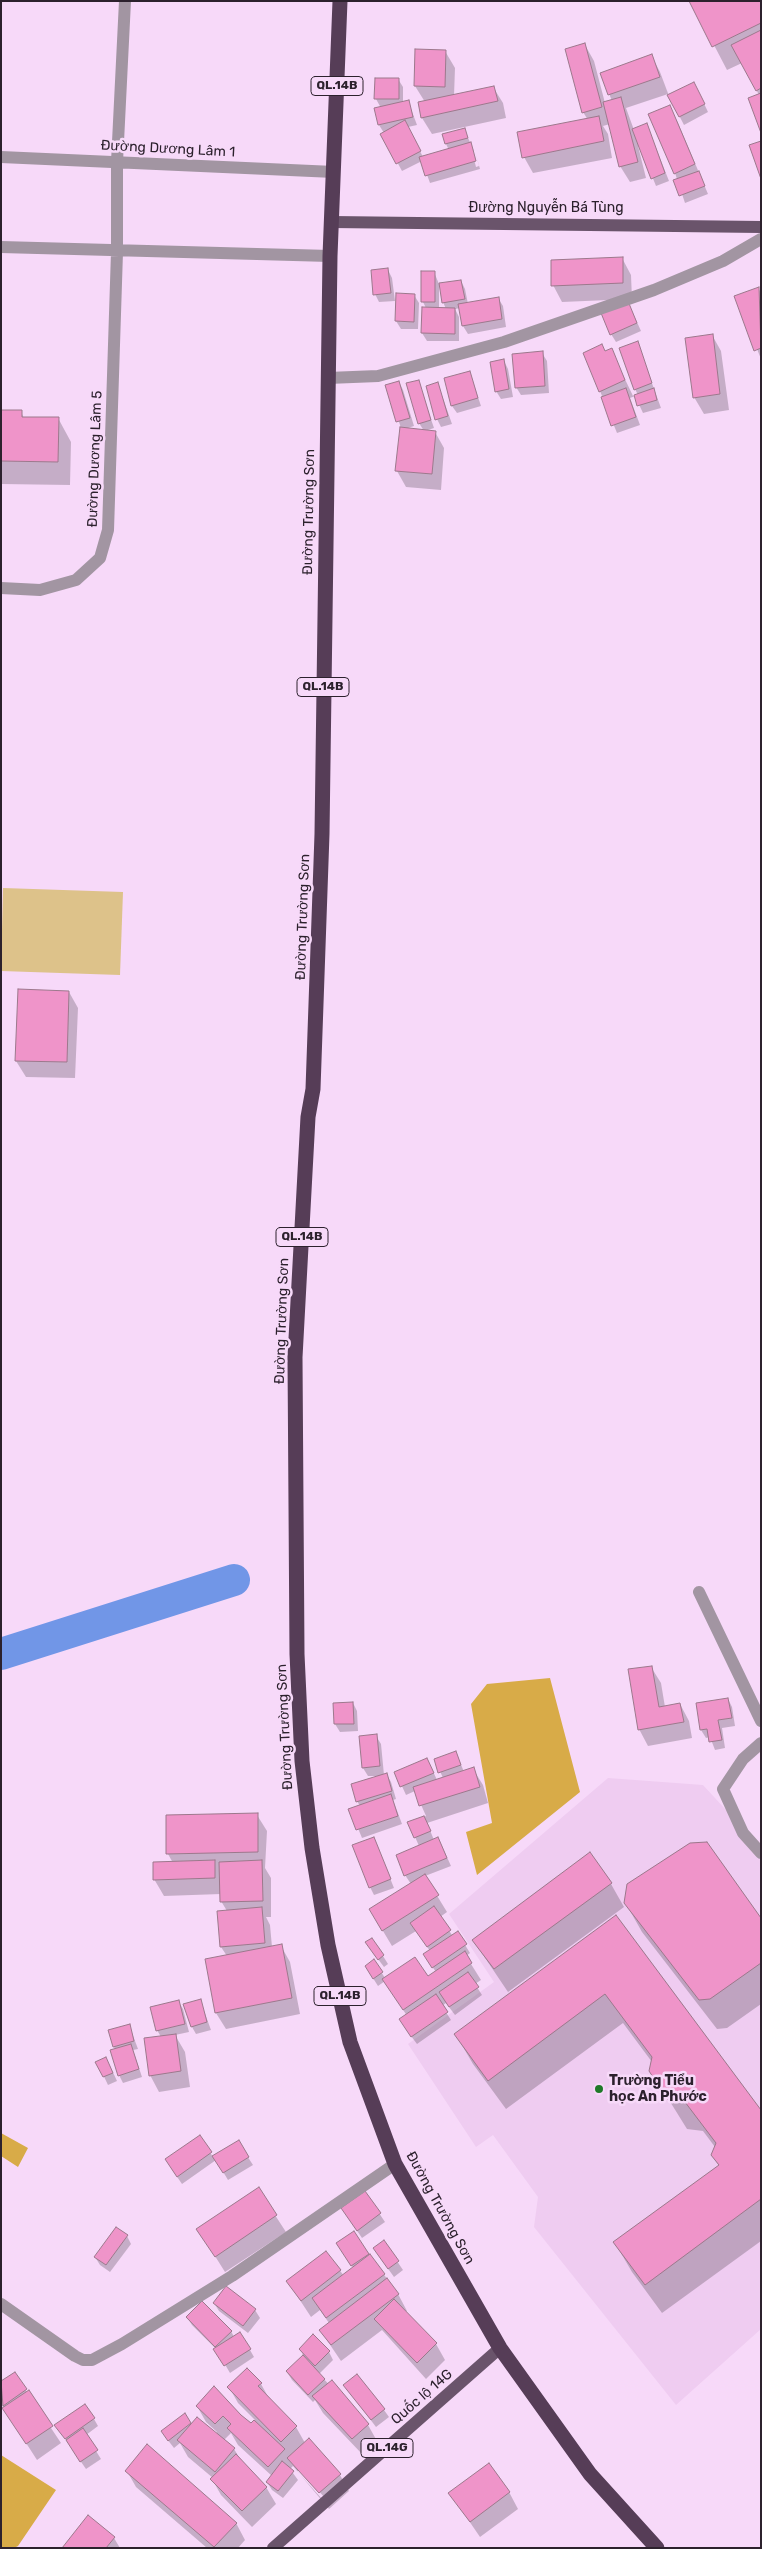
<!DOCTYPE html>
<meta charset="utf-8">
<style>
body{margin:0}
#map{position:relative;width:762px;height:2549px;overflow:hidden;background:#f7d9f9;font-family:Rubik,sans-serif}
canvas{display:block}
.frame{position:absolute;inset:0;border:2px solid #2c212d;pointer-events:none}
</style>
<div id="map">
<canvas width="762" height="2549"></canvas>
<div class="frame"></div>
</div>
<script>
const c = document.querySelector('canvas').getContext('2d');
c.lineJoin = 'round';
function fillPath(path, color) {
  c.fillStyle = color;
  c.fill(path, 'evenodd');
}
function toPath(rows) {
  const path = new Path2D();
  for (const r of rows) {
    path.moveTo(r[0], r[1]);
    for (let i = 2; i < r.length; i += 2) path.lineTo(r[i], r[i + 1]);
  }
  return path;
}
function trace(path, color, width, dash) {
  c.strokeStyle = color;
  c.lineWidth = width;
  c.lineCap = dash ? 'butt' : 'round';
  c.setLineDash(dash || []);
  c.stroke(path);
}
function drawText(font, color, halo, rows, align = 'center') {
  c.font = font + ' Rubik,sans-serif';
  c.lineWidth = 5;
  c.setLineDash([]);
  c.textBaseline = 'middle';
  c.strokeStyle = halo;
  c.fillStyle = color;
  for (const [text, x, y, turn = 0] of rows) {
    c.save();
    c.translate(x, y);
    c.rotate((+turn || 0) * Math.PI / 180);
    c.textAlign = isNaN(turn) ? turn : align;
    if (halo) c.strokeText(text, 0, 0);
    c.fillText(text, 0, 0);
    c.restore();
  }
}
fillPath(toPath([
 [608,1778,703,1785,761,1848,761,2329,676,2405,534,2227,538,2197,493,2135,476,2147,408,2044,494,1982,449,1914]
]), '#efccf1');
fillPath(toPath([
 [3,888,123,892,120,975,1,971]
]), '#ddc28a');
fillPath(toPath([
 [550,1678,580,1792,477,1875,466,1832,492,1823,471,1704,487,1684],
 [1,2133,28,2148,18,2167,1,2156],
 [1,2455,56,2490,18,2546,14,2548,1,2548]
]), '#d8ab48');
fillPath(toPath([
 [691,1,761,1,761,129,759,95,742,63,727,70],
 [585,45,594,61,605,103,612,101,601,73,651,55,660,72,669,96,698,91,708,112,684,125,668,94,626,108,634,130,647,125,669,181,656,186,640,146,638,146,646,178,630,182,620,166,610,124,603,126,608,134,612,158,533,173,524,157,588,120,583,112],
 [445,51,455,68,454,96,493,87,503,103,506,118,432,134,422,118,425,102,415,86],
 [398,79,403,87,403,103,408,101,417,125,408,127,423,157,449,150,446,144,464,129,474,151,472,151,476,167,479,166,475,151,480,169,430,183,422,161,402,171,382,134,384,133,379,125,381,108,376,99],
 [669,106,678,123,708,194,685,203,675,173],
 [622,258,631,275,632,299,562,302,553,285],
 [388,270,392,278,395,301,379,302,375,294],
 [434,272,439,284,461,281,465,289,468,304,498,298,503,306,506,327,468,334,463,326,460,308,455,309,459,317,459,341,427,341,422,333,426,308,423,302,422,273],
 [439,286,440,286,443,302,446,309,439,308],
 [758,288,761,293,761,359,736,297],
 [414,295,419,303,418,329,401,329,396,321],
 [632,311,641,331,616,342,611,334],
 [712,335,721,351,729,410,704,414,694,397],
 [637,342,661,408,643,413,635,396,630,398,640,425,617,433,600,391,605,352,611,350,633,396,638,395,635,389],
 [542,353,547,361,549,393,521,395,516,387],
 [504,361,508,369,513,397,501,399,496,391],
 [470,373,481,406,457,413,452,406],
 [418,381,434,428,425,431,435,432,444,448,441,490,406,487,397,471,401,428,387,386,399,382,403,390,414,426,405,429,424,431,419,423],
 [438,384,452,424,441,427,437,419],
 [1,411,21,412,24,418,58,418,71,442,70,485,1,484],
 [69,992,78,1008,75,1078,26,1077,16,1061],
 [651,1667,661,1683,665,1707,680,1704,689,1721,692,1738,648,1746,639,1729],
 [728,1699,732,1707,735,1726,722,1728,725,1748,715,1750,710,1737,706,1738,701,1730],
 [353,1703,357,1711,358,1731,340,1732,335,1724,334,1704],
 [376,1736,381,1744,384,1775,387,1775,391,1782,396,1799,393,1800,402,1824,362,1838,350,1809,360,1806,357,1801,383,1776,368,1776,363,1768],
 [456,1752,464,1772,473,1769,483,1785,488,1803,427,1823,434,1840,438,1838,442,1846,451,1866,425,1876,447,1912,440,1917,452,1935,457,1932,470,1953,466,1956,481,1980,475,1984,482,1995,455,2015,446,2003,442,2006,451,2020,417,2044,405,2028,407,2016,385,1981,378,1986,371,1975,374,1961,385,1978,427,1978,436,1972,429,1962,430,1951,416,1931,392,1946,380,1926,411,1884,405,1875,419,1846,409,1823,426,1816,415,1791,406,1795,396,1773,431,1767,437,1780,443,1778,435,1760],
 [257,1815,267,1831,265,1868,271,1878,271,1917,266,1917,270,1925,272,1947,281,1946,290,1962,300,2014,226,2029,216,2013,227,1956,221,1947,218,1912,227,1911,221,1901,221,1894,164,1896,154,1879,173,1863,168,1854],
 [374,1838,394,1888,374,1895,370,1887],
 [611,1884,624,1907,508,1992,473,1940],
 [625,1902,761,1920,761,2004,727,2028,717,2029,642,1932],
 [616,1916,761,2112,761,2241,662,2313,632,2272,615,2243,719,2166,712,2155,715,2147,703,2131,687,2129,651,2071,652,2062,623,2023,506,2109,473,2064,456,2035],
 [372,1951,383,1956,388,1964,384,1967],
 [200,2000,211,2030,196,2034,192,2027],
 [178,2001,183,2009,189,2032,175,2035,185,2052,190,2087,159,2092,150,2075,161,2037,157,2030],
 [129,2025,138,2049,133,2050,142,2077,123,2083,119,2075,114,2046],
 [97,2062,110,2066,117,2081,108,2085],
 [200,2137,213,2157,238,2142,253,2165,228,2180,216,2160,182,2184,171,2168],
 [258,2189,286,2232,225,2272,198,2229],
 [365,2192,385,2222,362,2238,347,2216],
 [354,2233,398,2294,407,2311,405,2312,436,2344,445,2360,426,2379,382,2330,341,2361,320,2330,329,2323,320,2310,311,2317,288,2282,326,2252,344,2276,354,2269,342,2252],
 [127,2236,131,2244,110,2272,100,2265,95,2257],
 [384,2242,403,2270,394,2277,379,2256],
 [214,2303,255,2310,260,2318,248,2333,219,2311],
 [187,2317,231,2331,234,2337,250,2350,254,2357,230,2373,216,2349,192,2325],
 [300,2349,329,2352,333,2360,319,2374,368,2425,377,2441,362,2454,323,2413,315,2400,313,2402,292,2380,287,2372,304,2356],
 [247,2370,261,2384,270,2400,296,2427,305,2443,340,2475,349,2491,329,2509,293,2466,290,2469,298,2480,283,2498,272,2490,267,2482,272,2476,238,2445,231,2433,224,2440,234,2449,242,2462,266,2487,276,2504,252,2527,221,2495,212,2479,213,2478,188,2457,180,2443,174,2448,167,2439,184,2415,191,2426,216,2434,217,2432,206,2422,197,2406,240,2416,251,2424,255,2420,238,2403,229,2387],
 [297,2471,301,2471,324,2497,322,2499],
 [15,2374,61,2443,37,2460,1,2404,1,2383],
 [345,2386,384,2410,389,2417,376,2427],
 [94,2419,98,2426,86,2435,101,2459,86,2469,61,2433],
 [127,2471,236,2523,245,2540,238,2548,207,2548,136,2487],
 [509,2492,518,2509,480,2537,450,2493],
 [114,2538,120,2548,64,2548]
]), '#0003');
trace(toPath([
 [1,1654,234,1580]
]), '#7196e7', 32);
const building = toPath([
 [689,1,761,1,761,23,712,47,689,1],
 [761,30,761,88,756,91,731,45,761,30],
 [585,43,602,107,582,113,565,49,585,43],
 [415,49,446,50,445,87,414,86,415,49],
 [652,54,660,77,608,95,600,73,652,54],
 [375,78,399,78,399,99,374,99,375,78],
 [694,82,705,104,679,117,667,95,694,82],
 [494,86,498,101,421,118,418,102,494,86],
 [761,93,761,133,748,98,761,93],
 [621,97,638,162,619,167,603,102,621,97],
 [409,100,413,117,378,125,374,108,409,100],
 [670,105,695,164,674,174,648,114,670,105],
 [599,116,604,141,522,158,517,132,599,116],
 [405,120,421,151,396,164,380,134,405,120],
 [647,123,665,173,651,179,632,129,647,123],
 [465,128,468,138,445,144,442,134,465,128],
 [761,141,761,179,749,145,761,141],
 [471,142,476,161,425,176,419,157,471,142],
 [699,171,705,186,679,196,673,180,699,171],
 [623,257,623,283,551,286,551,260,623,257],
 [388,268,391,293,373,295,371,270,388,268],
 [421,271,435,271,435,302,421,302,421,271],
 [461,280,465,299,442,303,439,283,461,280],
 [759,287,761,348,754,351,734,296,759,287],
 [396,293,415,294,414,322,395,321,396,293],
 [499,297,502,319,462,326,458,304,499,297],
 [628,301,637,323,610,335,601,313,628,301],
 [422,307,455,308,455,334,421,333,422,307],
 [713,334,720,394,693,398,685,338,713,334],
 [638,341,652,383,634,390,619,348,638,341],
 [602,344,605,351,612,348,625,380,599,392,583,353,602,344],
 [543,351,545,386,515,388,512,354,543,351],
 [504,359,509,389,495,392,490,362,504,359],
 [470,371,478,398,451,406,444,378,470,371],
 [419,380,431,420,418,424,406,383,419,380],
 [399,381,410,418,396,422,385,385,399,381],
 [438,382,448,416,435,420,426,386,438,382],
 [626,388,636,417,611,426,601,397,626,388],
 [654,388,657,400,637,406,634,395,654,388],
 [1,410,22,410,22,417,59,417,58,462,1,461,1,410],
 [400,427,436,431,432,474,395,471,400,427],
 [18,989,69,991,67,1062,15,1061,18,989],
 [652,1666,659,1707,680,1703,684,1722,638,1730,628,1669,652,1666],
 [728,1698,732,1718,718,1720,722,1740,709,1742,707,1729,700,1730,696,1703,728,1698],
 [353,1702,354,1724,334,1724,333,1703,353,1702],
 [377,1734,380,1766,362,1768,359,1736,377,1734],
 [456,1751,461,1765,438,1773,434,1759,456,1751],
 [427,1758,434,1773,400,1787,394,1772,427,1758],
 [474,1767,480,1787,419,1806,413,1787,474,1767],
 [387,1773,392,1791,356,1802,351,1784,387,1773],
 [391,1794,398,1816,356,1830,348,1809,391,1794],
 [258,1813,258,1852,166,1854,166,1815,258,1813],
 [424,1816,431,1831,414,1838,407,1822,424,1816],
 [374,1837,391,1879,369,1888,352,1845,374,1837],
 [438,1837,447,1858,404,1876,396,1855,438,1837],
 [707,1842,761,1918,761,1963,710,1999,699,2000,624,1903,627,1884,690,1843,707,1842],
 [590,1852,612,1883,494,1969,472,1940,590,1852],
 [215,1860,215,1878,153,1880,153,1862,215,1860],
 [262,1860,263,1901,220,1902,219,1862,262,1860],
 [425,1874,439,1895,382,1931,369,1909,425,1874],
 [434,1906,451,1930,427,1947,410,1923,434,1906],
 [262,1907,265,1943,220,1947,217,1911,262,1907],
 [616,1915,761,2110,761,2199,645,2285,613,2242,719,2165,711,2155,716,2143,685,2102,668,2100,649,2071,652,2057,605,1994,488,2081,454,2034,616,1915],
 [458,1931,467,1944,432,1968,423,1954,458,1931],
 [372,1938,384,1955,378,1960,365,1942,372,1938],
 [282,1944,292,1998,215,2013,205,1959,282,1944],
 [465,1951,472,1963,403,2010,382,1979,415,1957,428,1976,465,1951],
 [374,1959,383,1972,373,1979,365,1966,374,1959],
 [468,1972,479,1987,449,2007,439,1992,468,1972],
 [436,1994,448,2012,411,2037,399,2019,436,1994],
 [201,1999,207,2022,191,2027,183,2004,201,1999],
 [179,2000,185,2024,156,2031,150,2007,179,2000],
 [130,2024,134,2041,113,2047,108,2030,130,2024],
 [176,2034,181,2071,149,2076,144,2038,176,2034],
 [131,2044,139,2069,118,2076,110,2050,131,2044],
 [106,2057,113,2073,103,2077,95,2062,106,2057],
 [200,2135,212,2152,177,2177,165,2159,200,2135],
 [239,2140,249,2157,223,2173,212,2156,239,2140],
 [259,2187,277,2215,215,2257,196,2229,259,2187],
 [365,2191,381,2213,357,2231,341,2208,365,2191],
 [116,2227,128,2235,106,2265,94,2257,116,2227],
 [354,2231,369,2254,351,2266,336,2243,354,2231],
 [384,2240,399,2261,388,2269,373,2248,384,2240],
 [326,2251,341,2270,301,2301,286,2281,326,2251],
 [370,2254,385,2274,326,2318,312,2298,370,2254],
 [387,2278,399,2294,331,2345,319,2330,387,2278],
 [226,2286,256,2309,243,2326,213,2303,226,2286],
 [394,2299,437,2343,417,2363,374,2319,394,2299],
 [202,2301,232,2331,215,2347,186,2317,202,2301],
 [240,2332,251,2349,224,2366,213,2349,240,2332],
 [313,2334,330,2351,315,2366,299,2349,313,2334],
 [303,2355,325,2379,308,2395,286,2371,303,2355],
 [247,2368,262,2383,258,2386,297,2426,281,2442,227,2387,247,2368],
 [15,2372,27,2389,3,2406,1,2381,15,2372],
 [357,2374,385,2409,371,2420,343,2385,357,2374],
 [332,2380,369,2424,352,2439,312,2396,332,2380],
 [214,2386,241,2415,251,2423,254,2420,285,2449,268,2467,227,2428,231,2424,223,2416,215,2424,196,2406,214,2386],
 [29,2390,53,2426,26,2444,2,2408,29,2390],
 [85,2404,95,2418,65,2439,54,2425,85,2404],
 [185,2413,191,2423,168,2441,161,2431,185,2413],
 [197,2417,235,2448,215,2472,177,2440,197,2417],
 [83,2428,98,2450,80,2462,66,2440,83,2428],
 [309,2438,341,2474,319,2493,287,2458,309,2438],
 [147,2444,237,2523,214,2547,125,2471,147,2444],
 [236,2454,267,2487,242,2511,210,2479,236,2454],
 [282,2461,294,2471,278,2491,266,2482,282,2461],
 [489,2463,510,2492,470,2522,448,2493,489,2463],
 [88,2515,115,2537,106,2548,62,2548,88,2515]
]);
fillPath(building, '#ef94c9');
trace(building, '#9c788c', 1);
trace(toPath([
 [1,157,334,172],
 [1,247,330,256],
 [328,378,378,376,504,342,654,290,723,261,761,239],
 [1,588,40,590,76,580,100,558,108,530,117,252,117,162,125,1],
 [699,1592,761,1721],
 [761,1743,743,1759,723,1789,743,1833,761,1853],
 [1,2304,75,2356,83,2360,92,2360,122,2344,232,2276,395,2164]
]), '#a295a2', 12);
trace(toPath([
 [332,222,761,227],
 [273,2548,500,2348]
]), '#6a546b', 12);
trace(toPath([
 [340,1,330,256,322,834,313,1089,308,1117,295,1357,297,1654,302,1761,312,1848,328,1945,350,2042,395,2164,500,2348,590,2474,657,2548]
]), '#563d57', 15);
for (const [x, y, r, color] of [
 [599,2089,5,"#1e7928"]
]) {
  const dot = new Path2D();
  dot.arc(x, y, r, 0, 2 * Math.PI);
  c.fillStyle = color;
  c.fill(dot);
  trace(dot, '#f7d9f9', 2);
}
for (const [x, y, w] of [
 [337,86,52],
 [323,687,52],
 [302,1237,52],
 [340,1996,52],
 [387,2448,52]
]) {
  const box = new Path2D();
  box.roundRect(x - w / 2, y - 9.5, w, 19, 4);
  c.fillStyle = '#f7d9f9';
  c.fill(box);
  trace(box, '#2c212d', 1);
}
drawText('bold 12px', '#2c212d', null, [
 ["QL.14B",337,86],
 ["QL.14B",323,687],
 ["QL.14B",302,1237],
 ["QL.14B",340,1996],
 ["QL.14G",387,2448]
]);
drawText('14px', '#2c212d', '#f7d9f9', [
 ["Đường Dương Lâm 1",168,149,3],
 ["Đường Nguyễn Bá Tùng",546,208],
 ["Đường Dương Lâm 5",95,459,-88],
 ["Đường Trường Sơn",309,512,-89],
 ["Đường Trường Sơn",303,917,-88],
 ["Đường Trường Sơn",282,1321,-88],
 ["Đường Trường Sơn",285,1727,-93],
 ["Đường Trường Sơn",440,2208,61],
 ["Quốc lộ 14G",422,2397,-41]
]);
drawText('bold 14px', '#2c212d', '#f7d9f9', [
 ["Trường Tiểu",609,2081],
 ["học An Phước",609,2097]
], 'left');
</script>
